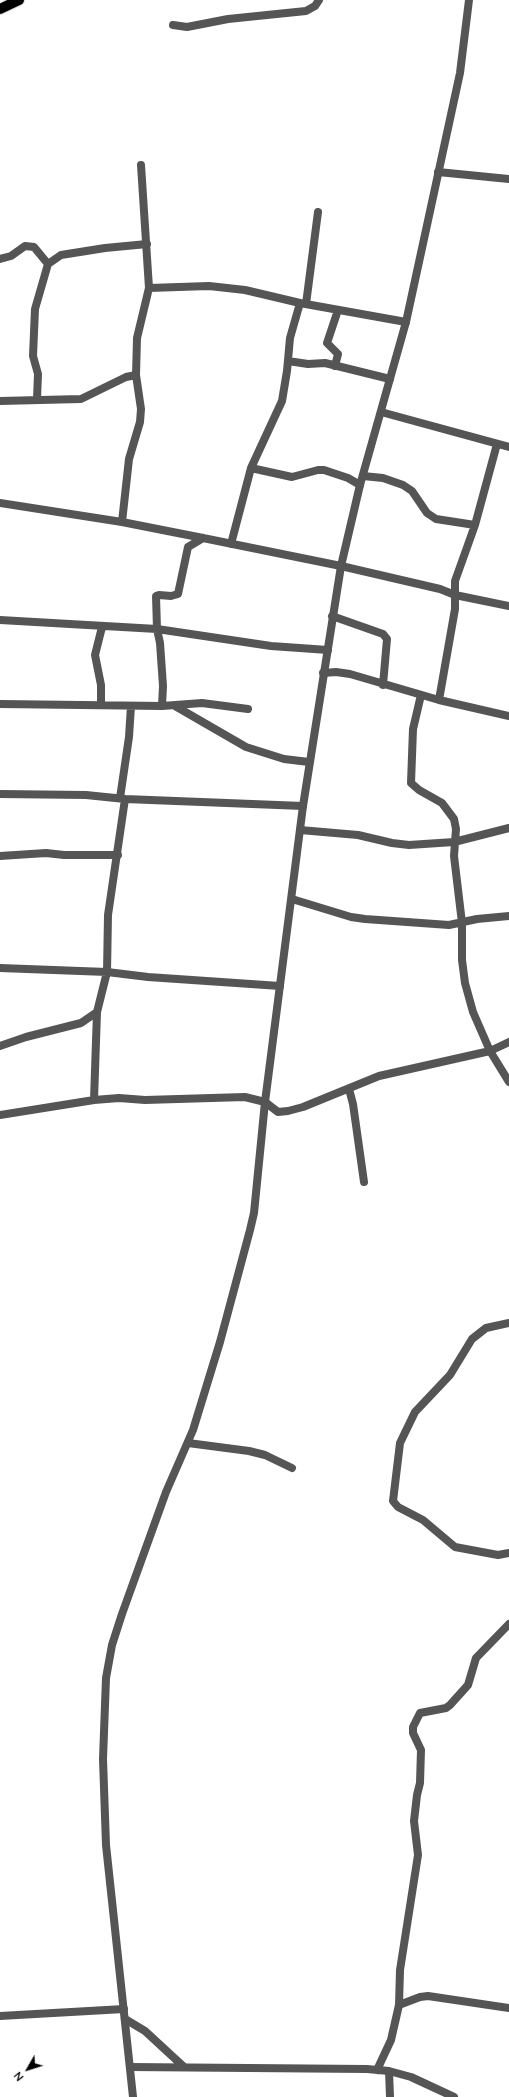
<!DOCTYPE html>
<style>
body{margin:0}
#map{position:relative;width:509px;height:2097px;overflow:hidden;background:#fff;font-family:Quicksand,sans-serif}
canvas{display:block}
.north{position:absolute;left:8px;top:2049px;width:40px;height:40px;-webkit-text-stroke:3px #fff;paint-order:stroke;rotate:231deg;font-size:11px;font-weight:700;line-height:16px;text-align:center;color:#000}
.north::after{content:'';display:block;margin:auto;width:14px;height:18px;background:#000;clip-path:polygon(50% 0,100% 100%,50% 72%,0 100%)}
</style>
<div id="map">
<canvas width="509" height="2097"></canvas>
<div class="north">N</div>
</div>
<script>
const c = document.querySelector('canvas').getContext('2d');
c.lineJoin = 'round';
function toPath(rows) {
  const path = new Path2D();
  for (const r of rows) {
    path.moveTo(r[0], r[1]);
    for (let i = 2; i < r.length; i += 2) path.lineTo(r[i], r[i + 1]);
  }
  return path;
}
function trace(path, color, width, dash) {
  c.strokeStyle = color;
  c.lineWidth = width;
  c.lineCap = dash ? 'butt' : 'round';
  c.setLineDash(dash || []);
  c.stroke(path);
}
const primary = toPath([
 [0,9,19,0]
]);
trace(primary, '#dbdbdb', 12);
trace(toPath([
 [173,25,187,27,228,19,306,11,315,6,319,0],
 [438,172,509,179],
 [0,259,11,256,25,246,34,247,48,264],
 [149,288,209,286,245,290,300,303,406,322],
 [306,304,318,212],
 [288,361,308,364,325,363,390,379],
 [335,366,338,354,327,343,338,310],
 [37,399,38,374,33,356,35,309,48,264,61,255,105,248,147,244],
 [0,401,81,399,126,377,136,375],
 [381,412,509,447],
 [251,468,292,477,318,470,324,470,348,478,360,485],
 [363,476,383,478,403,485,412,491,427,513,436,519,475,525],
 [0,503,122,522,203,538,341,566,440,589,455,595,509,606],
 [122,522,129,459,140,422,141,409,136,375,137,338,149,288,141,165],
 [231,544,251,468,282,401,287,371,290,338,300,303],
 [332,616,383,634,387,639,383,685],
 [0,620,157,629,271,646,328,650],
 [323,673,336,672,350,674,439,700,509,716],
 [421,695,413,729,411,783,419,790,442,803,454,819,456,829,454,856,462,923,462,960,465,983,473,1012,490,1051,509,1082],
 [439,700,455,609,455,581,475,525,497,444],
 [0,704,162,706,202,703,248,709],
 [101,705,101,685,95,655,102,627],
 [162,706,163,686,160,643,157,629,156,596,159,595,171,596,178,594,188,547,203,538],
 [175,706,246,747,284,759,309,762],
 [0,794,86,795,125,799,303,806],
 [120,798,129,737,131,706],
 [300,830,358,835,392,843,409,845,454,842,509,828],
 [0,856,46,853,64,855,118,855],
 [292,899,351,917,365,919,449,925,477,919,509,916],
 [0,968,107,972,148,977,280,986],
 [0,1046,26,1037,81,1023,97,1012],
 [349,1089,353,1104,364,1182],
 [94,1100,97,1012,107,972,108,915,125,799],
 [0,1115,94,1100,119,1098,145,1100,245,1097,265,1102,278,1112,288,1111,303,1107,379,1076,490,1051,509,1042],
 [509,1323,486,1328,472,1339,450,1375,415,1412,400,1443,393,1501,398,1507,423,1520,455,1547,498,1555,509,1553],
 [188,1443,249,1451,265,1455,292,1468],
 [399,2005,420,1997,428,1996,509,2008],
 [0,2016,124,2009],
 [125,2019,145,2031,184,2067],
 [130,2067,367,2069,389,2071,411,2077,454,2097],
 [377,2070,391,2040,399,2005,400,1970,418,1855,414,1821,417,1795,420,1783,421,1750,413,1733,413,1727,420,1713,446,1708,450,1705,468,1685,476,1658,509,1624],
 [389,2071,390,2097]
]), '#555', 8);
trace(toPath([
 [133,2097,106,1845,103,1759,106,1678,112,1645,122,1614,166,1492,193,1430,220,1342,250,1230,254,1213,265,1102,303,806,341,566,360,485,406,322,460,73,469,0]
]), '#555', 8);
trace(primary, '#000', 10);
</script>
